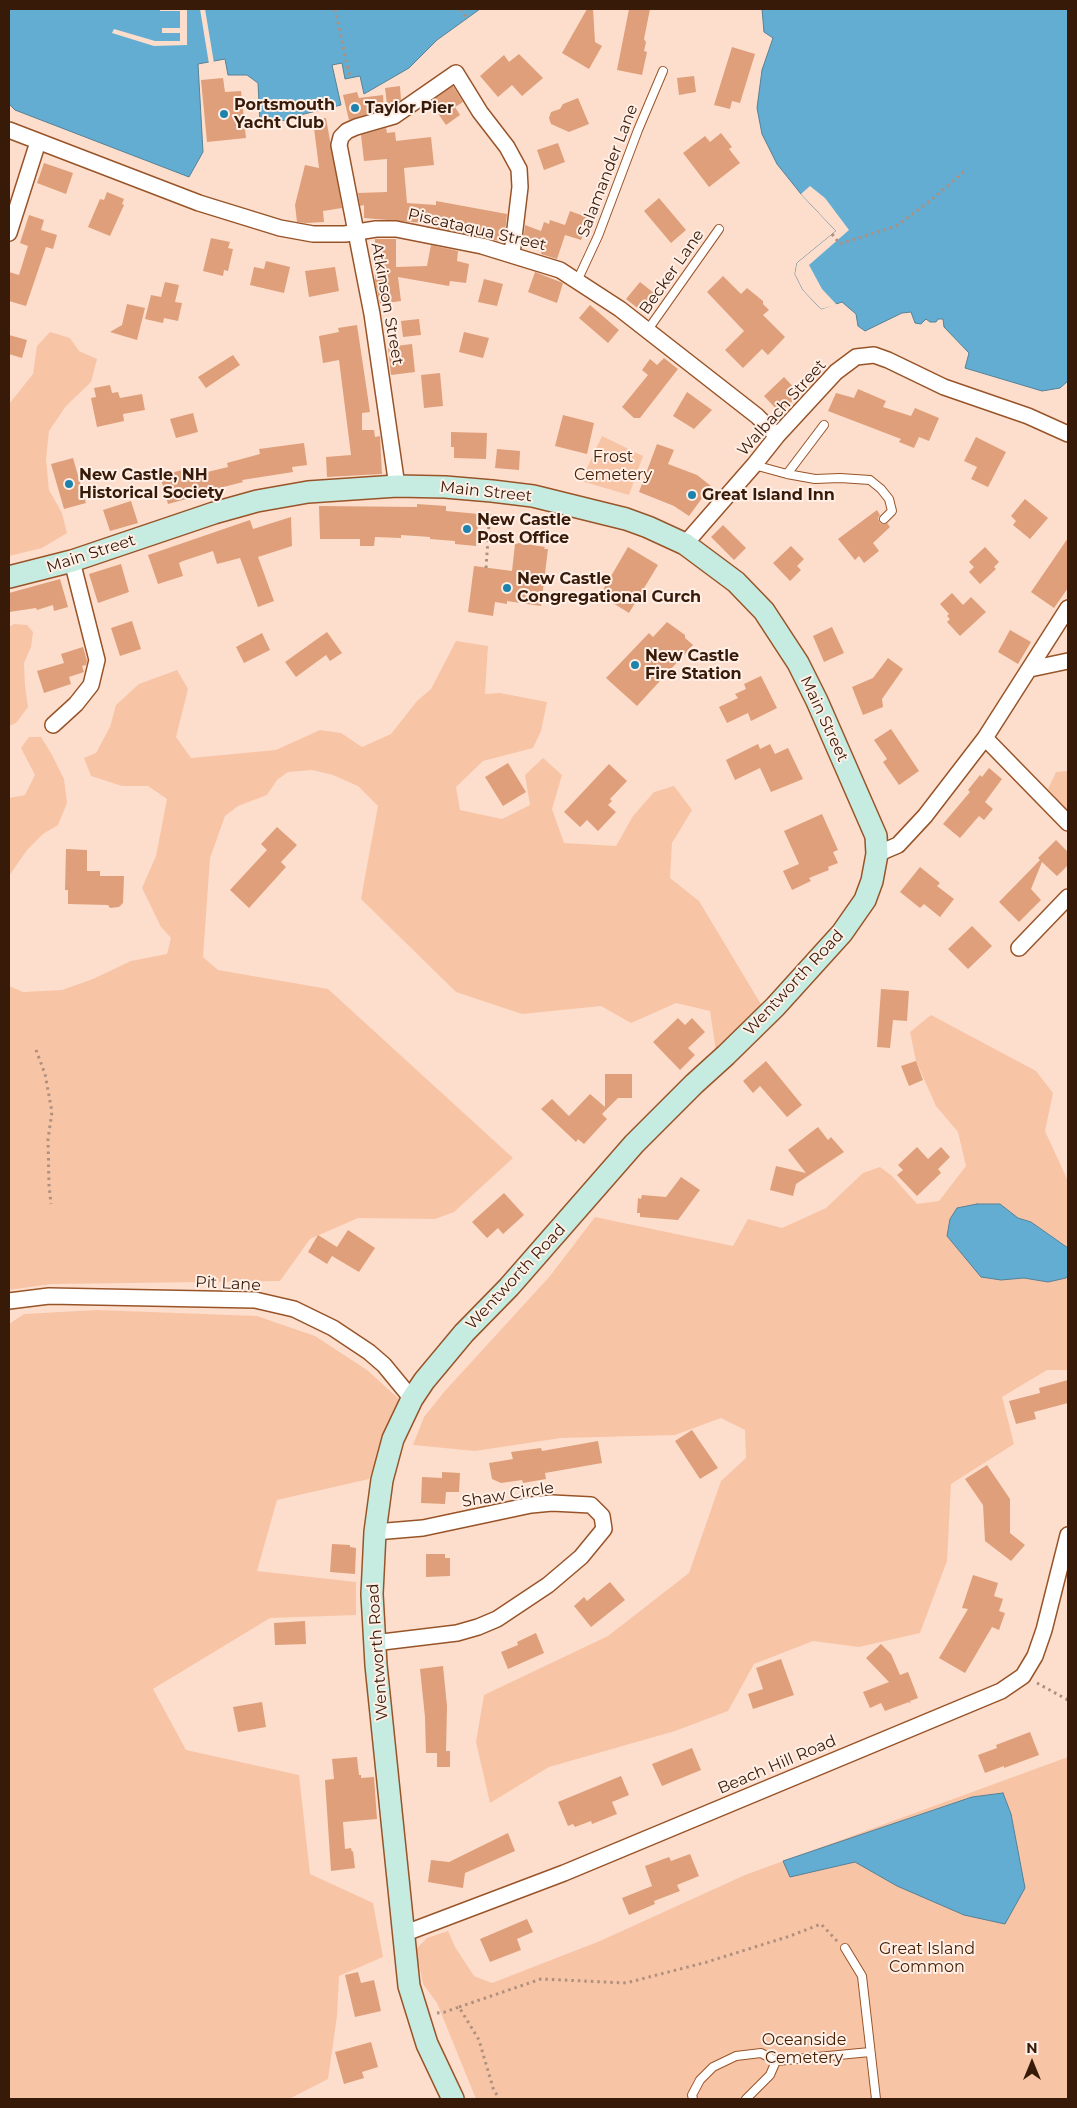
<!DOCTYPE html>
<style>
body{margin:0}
#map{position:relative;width:1077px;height:2108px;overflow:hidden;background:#fddecc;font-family:Montserrat,sans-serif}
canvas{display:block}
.frame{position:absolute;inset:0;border:10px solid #371a08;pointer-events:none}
.north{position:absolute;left:1007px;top:2038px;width:50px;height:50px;-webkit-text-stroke:4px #ffefe6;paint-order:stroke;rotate:0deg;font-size:14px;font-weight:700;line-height:20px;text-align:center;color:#371a08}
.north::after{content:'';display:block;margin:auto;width:18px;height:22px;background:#371a08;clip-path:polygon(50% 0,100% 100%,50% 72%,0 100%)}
</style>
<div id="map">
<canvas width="1077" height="2108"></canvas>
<div class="frame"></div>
<div class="north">N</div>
</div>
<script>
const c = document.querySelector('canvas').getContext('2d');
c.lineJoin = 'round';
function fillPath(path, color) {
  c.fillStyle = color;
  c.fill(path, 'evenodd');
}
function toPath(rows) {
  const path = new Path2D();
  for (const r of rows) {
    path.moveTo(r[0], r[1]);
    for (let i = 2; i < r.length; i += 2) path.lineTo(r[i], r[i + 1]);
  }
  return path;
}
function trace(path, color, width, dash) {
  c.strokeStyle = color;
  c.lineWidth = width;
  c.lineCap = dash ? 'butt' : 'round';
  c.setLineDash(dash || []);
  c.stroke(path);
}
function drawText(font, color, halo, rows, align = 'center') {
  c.font = font + ' Montserrat,sans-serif';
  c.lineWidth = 4;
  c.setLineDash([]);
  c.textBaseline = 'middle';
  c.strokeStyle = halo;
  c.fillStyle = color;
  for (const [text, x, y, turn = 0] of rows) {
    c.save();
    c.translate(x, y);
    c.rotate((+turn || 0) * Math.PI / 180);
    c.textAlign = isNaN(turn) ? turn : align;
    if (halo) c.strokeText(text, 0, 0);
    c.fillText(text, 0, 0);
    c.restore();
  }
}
fillPath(toPath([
 [50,332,70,338,79,351,97,359,91,382,66,406,49,431,46,459,49,490,62,513,67,533,42,548,9,556,9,404,33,374,37,346],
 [602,436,643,456,629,495,581,481],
 [14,624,27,625,33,632,31,647,24,663,25,686,28,707,16,723,9,726,9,627],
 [456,641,488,646,485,694,500,693,547,702,541,731,533,748,483,761,456,787,460,810,502,819,530,805,525,775,543,758,562,775,552,809,564,843,616,846,633,816,654,792,674,786,692,810,672,843,670,878,699,901,762,1006,716,1051,710,1011,676,1003,631,1023,601,1006,522,1014,456,992,361,899,378,806,358,786,333,775,312,770,288,772,277,780,267,795,238,806,225,816,210,858,203,957,218,970,328,989,513,1158,454,1212,435,1219,358,1218,310,1239,280,1281,51,1284,9,1290,9,986,23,992,62,990,93,979,131,961,167,954,171,938,161,927,142,888,156,856,167,799,148,786,122,786,91,776,84,758,96,753,110,727,116,705,139,684,177,670,188,689,176,737,191,758,276,750,320,730,341,733,362,747,391,734,417,701,431,689],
 [29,737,41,737,52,755,64,779,67,803,58,825,43,834,27,850,9,876,9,798,25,795,35,775,21,748],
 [1068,771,1068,811,1048,789,1056,772],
 [931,1015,1036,1071,1053,1093,1045,1131,1068,1181,1068,1248,1031,1222,1018,1218,1000,1204,1001,1280,1024,1278,1048,1282,1066,1278,1068,1275,1068,1370,1047,1370,1002,1397,1014,1444,951,1484,947,1561,920,1633,859,1647,813,1641,754,1664,728,1711,675,1731,549,1767,490,1803,476,1742,484,1695,608,1636,689,1573,721,1481,746,1458,745,1430,721,1418,675,1435,561,1438,475,1451,413,1445,424,1417,444,1392,550,1276,595,1217,733,1246,748,1219,782,1228,826,1208,863,1173,880,1167,892,1176,917,1204,939,1201,966,1166,958,1132,936,1106,916,1061,910,1032],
 [97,1310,257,1316,315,1336,367,1370,399,1399,369,1479,277,1500,257,1571,356,1582,356,1615,270,1618,153,1689,186,1750,299,1775,310,1874,373,1903,383,1957,339,1976,337,2016,328,2079,289,2099,9,2099,9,1324,24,1314],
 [1068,1757,1068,2099,476,2099,437,2003,423,1984,416,1949,427,1938,448,1931,455,1947,474,1976,492,1983,600,1941,745,1875]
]), '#f8c4a6');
const water = toPath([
 [9,9,480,9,437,40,409,68,364,94,360,76,345,79,342,63,332,65,341,105,304,114,291,120,260,122,258,83,247,75,228,75,225,59,198,64,203,152,189,177,15,110,9,104,9,9],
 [762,9,1068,9,1068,381,1060,388,1042,391,965,368,969,353,944,327,943,319,938,319,936,322,930,322,926,319,921,324,915,323,911,312,902,313,865,331,858,326,856,314,842,302,821,309,803,290,795,274,797,263,836,231,801,194,777,164,762,134,757,108,762,70,773,38,764,32,762,9],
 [977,1204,1000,1204,1018,1218,1031,1222,1068,1248,1068,1275,1066,1278,1048,1282,1024,1278,1001,1280,981,1277,947,1236,950,1219,957,1208,977,1204],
 [1003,1793,1011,1814,1025,1888,1005,1924,964,1915,897,1886,855,1862,790,1877,783,1861,972,1797,1003,1793]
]);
fillPath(water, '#64add2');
trace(water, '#568195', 1);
fillPath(toPath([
 [160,9,187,9,187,45,154,46,112,33,114,29,155,41,180,41,180,33,162,33,162,28,180,28,180,11,160,11],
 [200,9,205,9,214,63,209,64],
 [810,186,825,198,849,230,809,265,822,289,837,305,821,309,803,290,795,274,797,263,836,231,801,194]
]), '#fddecc');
fillPath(toPath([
 [587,9,593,9,595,42,602,46,589,69,562,53],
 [629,9,650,9,644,39,646,42,644,51,647,52,642,75,617,70],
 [732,47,755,54,740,103,732,101,730,109,714,105],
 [519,54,543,78,522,96,512,85,498,97,480,76,504,55,509,62],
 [694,76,696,92,679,95,677,78],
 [223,78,225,92,241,91,246,138,207,142,201,80],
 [400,86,401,100,396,103,387,104,385,88],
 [453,86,463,102,455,107,460,115,446,125,430,102],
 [357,92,359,98,383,95,384,109,349,120,343,95],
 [578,98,589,124,569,132,551,124,549,118,551,112,560,109,563,104],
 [326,118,342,208,323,211,324,222,306,223,297,222,295,205,305,165,319,168,313,120],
 [386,128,387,133,395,132,396,141,431,137,434,165,404,168,407,203,436,205,436,201,507,214,504,242,434,227,435,224,364,218,364,205,360,206,358,193,387,192,387,159,364,161,361,135],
 [721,133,732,147,729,149,740,163,709,187,683,153,705,136,710,142],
 [558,143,565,162,544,170,537,150],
 [44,163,73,173,66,194,37,183],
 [107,192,124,199,122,204,124,205,110,236,88,227,100,199,104,200],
 [659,198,686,230,671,243,644,211],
 [570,211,589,218,581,240,565,235,557,259,541,254,542,250,523,243,525,225,541,231,544,222,549,224,550,220,565,225],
 [29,215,44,220,41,230,57,235,53,249,46,247,26,306,9,301,9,272,19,275,28,246,20,243],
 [211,238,230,242,228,248,233,249,228,271,224,270,223,276,203,271],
 [375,239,396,239,396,267,427,266,431,245,458,251,457,261,469,264,466,283,450,281,449,286,398,277,401,301,380,304,375,282],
 [266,261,290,267,284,293,250,285,254,267,264,269],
 [335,267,339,291,309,297,305,271],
 [535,272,563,283,557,303,528,292],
 [723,276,741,294,747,288,763,301,763,304,769,310,763,315,785,337,768,355,762,349,743,368,725,350,744,331,707,292],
 [484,279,503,284,497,306,478,302],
 [165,282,179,285,175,302,182,303,178,321,164,318,163,323,145,319,151,295,161,297],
 [640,282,659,297,645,314,626,299],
 [127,304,145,308,137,340,110,332,122,325],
 [590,305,619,330,608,343,579,318],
 [419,319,421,335,403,337,401,321],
 [357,325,370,412,362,413,362,430,374,430,375,437,380,436,382,474,327,477,326,457,351,455,339,360,323,363,319,336,339,332,338,328],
 [464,332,489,338,483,358,459,352],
 [9,335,27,340,22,358,9,354],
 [412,344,415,372,391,375,388,347],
 [233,355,240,365,206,388,198,377],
 [664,358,678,369,640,418,634,418,622,407,648,375,642,370,650,359,657,365],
 [440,373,443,406,424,408,421,375],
 [784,377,800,394,780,413,764,396],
 [110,385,112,393,118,392,120,398,142,394,145,410,123,414,124,421,97,427,91,398,96,397,94,388],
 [858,389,886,401,883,407,911,416,915,408,939,418,929,441,919,437,914,448,899,442,901,439,828,411,836,393,854,398],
 [687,392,712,410,694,429,673,416],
 [193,413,198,432,176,438,170,419],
 [563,415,594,423,587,454,555,446],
 [451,432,487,433,486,459,454,458,454,447,451,447],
 [976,437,1006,452,988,487,971,479,977,467,964,461],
 [304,443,307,465,292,467,293,472,242,480,243,482,200,493,201,495,168,504,160,476,193,467,195,475,228,467,227,463,260,454,259,449],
 [657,444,674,450,668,464,697,475,711,486,689,516,674,506,639,492],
 [497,449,520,451,519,470,495,468],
 [73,458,86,503,64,509,51,464],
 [1025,499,1048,518,1030,539,1013,525,1016,521,1011,516],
 [131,501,138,523,110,531,103,510],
 [417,504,446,506,446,511,479,514,476,546,455,544,455,541,430,539,430,537,401,535,401,538,375,537,374,546,360,546,360,539,320,539,319,506,417,507],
 [877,510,880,515,878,518,880,523,883,524,887,523,890,527,873,543,879,551,864,563,859,556,855,560,838,539],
 [291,517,292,546,258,557,274,601,258,607,240,558,217,564,213,551,183,561,179,563,183,576,158,584,148,555,250,520,253,529],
 [723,525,746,548,734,560,711,537],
 [1068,538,1068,588,1054,608,1031,592],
 [520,543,545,547,544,549,548,549,541,606,507,601,507,604,495,602,493,616,468,612,474,566,512,571,515,544],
 [791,546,804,559,797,566,801,570,790,581,773,563],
 [628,547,658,565,629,613,600,595],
 [985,547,999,562,994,567,996,569,980,584,969,572,974,567,969,562],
 [121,564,129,592,98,603,89,574],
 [60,579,68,607,54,611,53,605,37,610,36,608,9,612,9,593],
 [952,593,963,605,971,597,986,612,960,636,947,622,950,619,947,616,949,614,940,604],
 [132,621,141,649,120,656,111,628],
 [667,622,685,635,685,638,693,645,637,706,606,678,649,633,653,637],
 [832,627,844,653,824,662,813,636],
 [1010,630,1031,642,1018,664,998,652],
 [327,632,342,653,330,661,326,655,296,677,285,662],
 [262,633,270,650,244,663,236,647],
 [83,647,87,661,86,665,82,666,84,672,69,677,71,684,44,693,37,671,64,663,61,654],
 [888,658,903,669,882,699,883,707,863,715,852,687,873,678],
 [761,676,777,708,751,721,748,713,727,723,719,707,738,698,735,694,746,689,744,684],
 [891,729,919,771,899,785,883,762,887,759,874,740],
 [758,744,760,749,770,744,775,754,788,748,803,779,771,792,760,768,735,780,726,760],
 [508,763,526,792,503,806,485,777],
 [609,764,627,781,610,799,612,801,608,805,616,812,598,831,587,820,580,827,564,812],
 [989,768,1002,779,985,802,993,809,984,820,979,816,960,838,943,824,970,792,968,790,980,775,982,777],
 [822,814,838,850,833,852,838,863,828,867,829,870,809,878,811,881,792,890,783,871,799,864,784,831],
 [277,827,297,845,281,862,286,867,249,908,230,890,267,850,261,844],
 [1056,840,1068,852,1068,865,1057,876,1042,862,1031,889,1041,900,1019,922,999,902,1040,860,1038,858],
 [66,849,87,850,87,871,100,871,100,876,124,876,123,903,119,907,110,908,108,905,68,904,68,890,65,890],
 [920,867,940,883,937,886,954,899,940,917,924,904,920,908,900,892],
 [972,926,992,946,968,969,948,949],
 [881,989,909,991,907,1021,893,1020,890,1048,877,1047],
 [678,1018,685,1025,692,1018,705,1032,688,1048,695,1055,680,1070,653,1042],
 [766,1061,802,1105,787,1117,760,1086,753,1093,743,1081],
 [916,1061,923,1080,909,1086,901,1066],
 [605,1074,632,1074,632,1098,618,1098,602,1114,607,1119,584,1144,578,1139,576,1142,541,1109,552,1099,569,1116,590,1094,605,1107],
 [818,1127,828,1140,831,1137,844,1152,796,1184,793,1196,770,1190,776,1166,806,1173,788,1150],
 [917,1147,928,1159,941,1147,950,1157,938,1169,941,1173,917,1196,897,1175,903,1170,898,1165],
 [681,1177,700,1190,678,1220,640,1217,640,1213,637,1213,638,1198,641,1199,642,1195,666,1197],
 [504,1193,524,1215,503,1234,498,1228,487,1238,472,1222],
 [348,1230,375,1248,359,1272,332,1256,327,1264,308,1252,318,1235,337,1247],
 [1068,1380,1068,1403,1034,1412,1036,1419,1016,1424,1009,1401,1040,1393,1039,1388],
 [692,1430,718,1468,700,1479,675,1441],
 [598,1441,602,1463,545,1473,546,1479,523,1483,522,1480,501,1483,492,1479,489,1463,513,1459,511,1452,541,1448,542,1451],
 [987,1465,1010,1499,1010,1533,1025,1545,1011,1561,985,1541,983,1505,965,1479],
 [442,1472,460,1473,459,1492,446,1492,445,1504,421,1503,422,1477,442,1478],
 [332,1544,350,1545,350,1547,356,1548,355,1574,330,1572],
 [426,1554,445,1554,445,1558,450,1558,450,1576,426,1577],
 [973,1575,998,1583,994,1596,1003,1599,999,1611,1005,1613,999,1630,992,1627,965,1673,939,1658,968,1609,962,1608],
 [610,1582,625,1600,591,1627,574,1606,584,1597,587,1601],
 [305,1621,306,1644,275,1645,274,1623],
 [536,1633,544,1653,508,1669,501,1652,518,1645,517,1642],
 [881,1644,891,1654,900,1675,908,1672,918,1698,910,1701,911,1704,909,1702,885,1711,881,1703,870,1708,863,1692,889,1682,866,1658],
 [781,1659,794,1695,753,1709,748,1694,763,1689,756,1668],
 [443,1666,447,1706,446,1751,450,1751,450,1767,437,1767,437,1753,426,1753,425,1717,420,1669],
 [262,1702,266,1727,238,1732,233,1707],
 [1030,1732,1039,1755,1004,1768,1004,1766,985,1773,978,1755,997,1748,996,1745],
 [692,1748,701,1770,662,1786,652,1764],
 [357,1757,359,1775,361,1775,361,1778,374,1777,377,1819,343,1822,345,1849,351,1848,352,1852,353,1851,355,1868,331,1871,325,1780,334,1779,332,1759],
 [621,1776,629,1795,612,1802,617,1814,592,1824,591,1821,575,1827,573,1824,568,1826,558,1802],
 [508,1833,515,1851,465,1873,463,1888,428,1882,431,1860,449,1862],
 [690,1854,699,1876,677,1885,680,1891,654,1901,655,1904,629,1915,622,1898,652,1886,645,1866,669,1857,671,1861],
 [527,1919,533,1932,517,1939,521,1950,490,1962,480,1939],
 [358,1972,361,1983,374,1980,381,2011,355,2017,345,1975],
 [371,2042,378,2067,362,2072,364,2078,344,2084,335,2052]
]), '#de9f7a');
const service = toPath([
 [578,279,598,236,638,130,663,71],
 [647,331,719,229],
 [754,465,787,474,815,479,840,478,870,480,881,489,889,499,892,511,884,519],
 [787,474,824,425],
 [845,1948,862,1976,876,2099],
 [693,2099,692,2095,700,2080,713,2067,736,2056,761,2053,776,2061,870,2052],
 [746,2099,770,2075,776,2061]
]);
const minor = toPath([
 [9,130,199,203,280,228,313,234,345,234,376,229,396,229,482,246,560,270,620,309,757,416,777,436],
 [9,233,38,142],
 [397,486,372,314,339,145,341,137,347,131,356,127,394,116,456,73,480,112,507,147,519,169,520,187,512,254],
 [685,544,754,465,777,436,836,372,856,357,874,355,888,360,944,387,1028,416,1068,434],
 [1030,669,1068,661],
 [53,725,76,704,91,685,97,660,72,561],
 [985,738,1068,823],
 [877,854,898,845,925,816,985,738,1068,608],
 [1019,948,1068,897],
 [9,1301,49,1296,255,1300,294,1309,333,1328,369,1352,384,1365,412,1399],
 [374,1643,457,1633,478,1627,497,1619,548,1585,581,1557,604,1529,602,1516,591,1505,552,1503,531,1505,423,1528,375,1532],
 [403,1934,564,1873,1001,1691,1023,1676,1035,1656,1044,1630,1068,1535]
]);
const secondary = toPath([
 [9,577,72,561,214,513,257,501,308,492,397,486,445,487,492,491,533,496,626,519,648,527,685,544,736,582,764,611,798,663,817,701,876,836,877,854,872,881,865,900,842,933,775,1007,726,1055,694,1084,634,1144,509,1287,464,1333,424,1381,412,1399,393,1439,382,1480,375,1532,372,1594,376,1665,409,1986,427,2044,453,2099]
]);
trace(service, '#985428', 10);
trace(minor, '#985428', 18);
trace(secondary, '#985428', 24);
trace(toPath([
 [335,9,350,78],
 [461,9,467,18],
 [832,234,840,244,896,226,930,201,967,169],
 [486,568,490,510],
 [36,1050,45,1074,52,1112,48,1139,49,1185,51,1204],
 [1037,1683,1068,1700],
 [459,2007,541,1979,626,1983,707,1962,790,1936,821,1924,837,1941],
 [437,2013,445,2012,459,2007,479,2040,493,2088,499,2099]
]), '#ae907e', 3, [2.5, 4]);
trace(service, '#fff', 8);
trace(minor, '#fff', 15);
trace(secondary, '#c6ece2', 21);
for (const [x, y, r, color] of [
 [355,108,5,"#1d83ad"],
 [224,114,5,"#1d83ad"],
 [69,484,5,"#1d83ad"],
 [692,495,5,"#1d83ad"],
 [467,529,5,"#1d83ad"],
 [507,588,5,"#1d83ad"],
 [635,665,5,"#1d83ad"]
]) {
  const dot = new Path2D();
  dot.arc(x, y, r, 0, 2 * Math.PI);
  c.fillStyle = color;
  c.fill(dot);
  trace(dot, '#ffefe6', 2);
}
drawText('bold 16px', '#371a08', '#ffefe6', [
 ["Portsmouth",234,105],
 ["Yacht Club",234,123],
 ["Taylor Pier",365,108],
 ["New Castle, NH",79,475],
 ["Historical Society",79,493],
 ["Great Island Inn",702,495],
 ["New Castle",477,520],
 ["Post Office",477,538],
 ["New Castle",517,579],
 ["Congregational Curch",517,597],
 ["New Castle",645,656],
 ["Fire Station",645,674]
], 'left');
drawText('16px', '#371a08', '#ffefe6', [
 ["Salamander Lane",608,171,-69],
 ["Piscataqua Street",477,230,13],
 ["Becker Lane",672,272,-55],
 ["Atkinson Street",387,304,80],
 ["Walbach Street",782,408,-48],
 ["Main Street",486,492,6],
 ["Main Street",91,554,-18],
 ["Main Street",824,719,65],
 ["Wentworth Road",794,983,-47],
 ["Wentworth Road",516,1277,-47],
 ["Pit Lane",228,1284,3],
 ["Shaw Circle",508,1495,-9],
 ["Wentworth Road",378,1652,-94],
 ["Beach Hill Road",777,1765,-23]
]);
drawText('16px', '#451e01', '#ffefe6', [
 ["Frost",613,457],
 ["Cemetery",613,475],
 ["Great Island",927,1949],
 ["Common",927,1967],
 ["Oceanside",804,2040],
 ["Cemetery",804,2058]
]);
</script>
